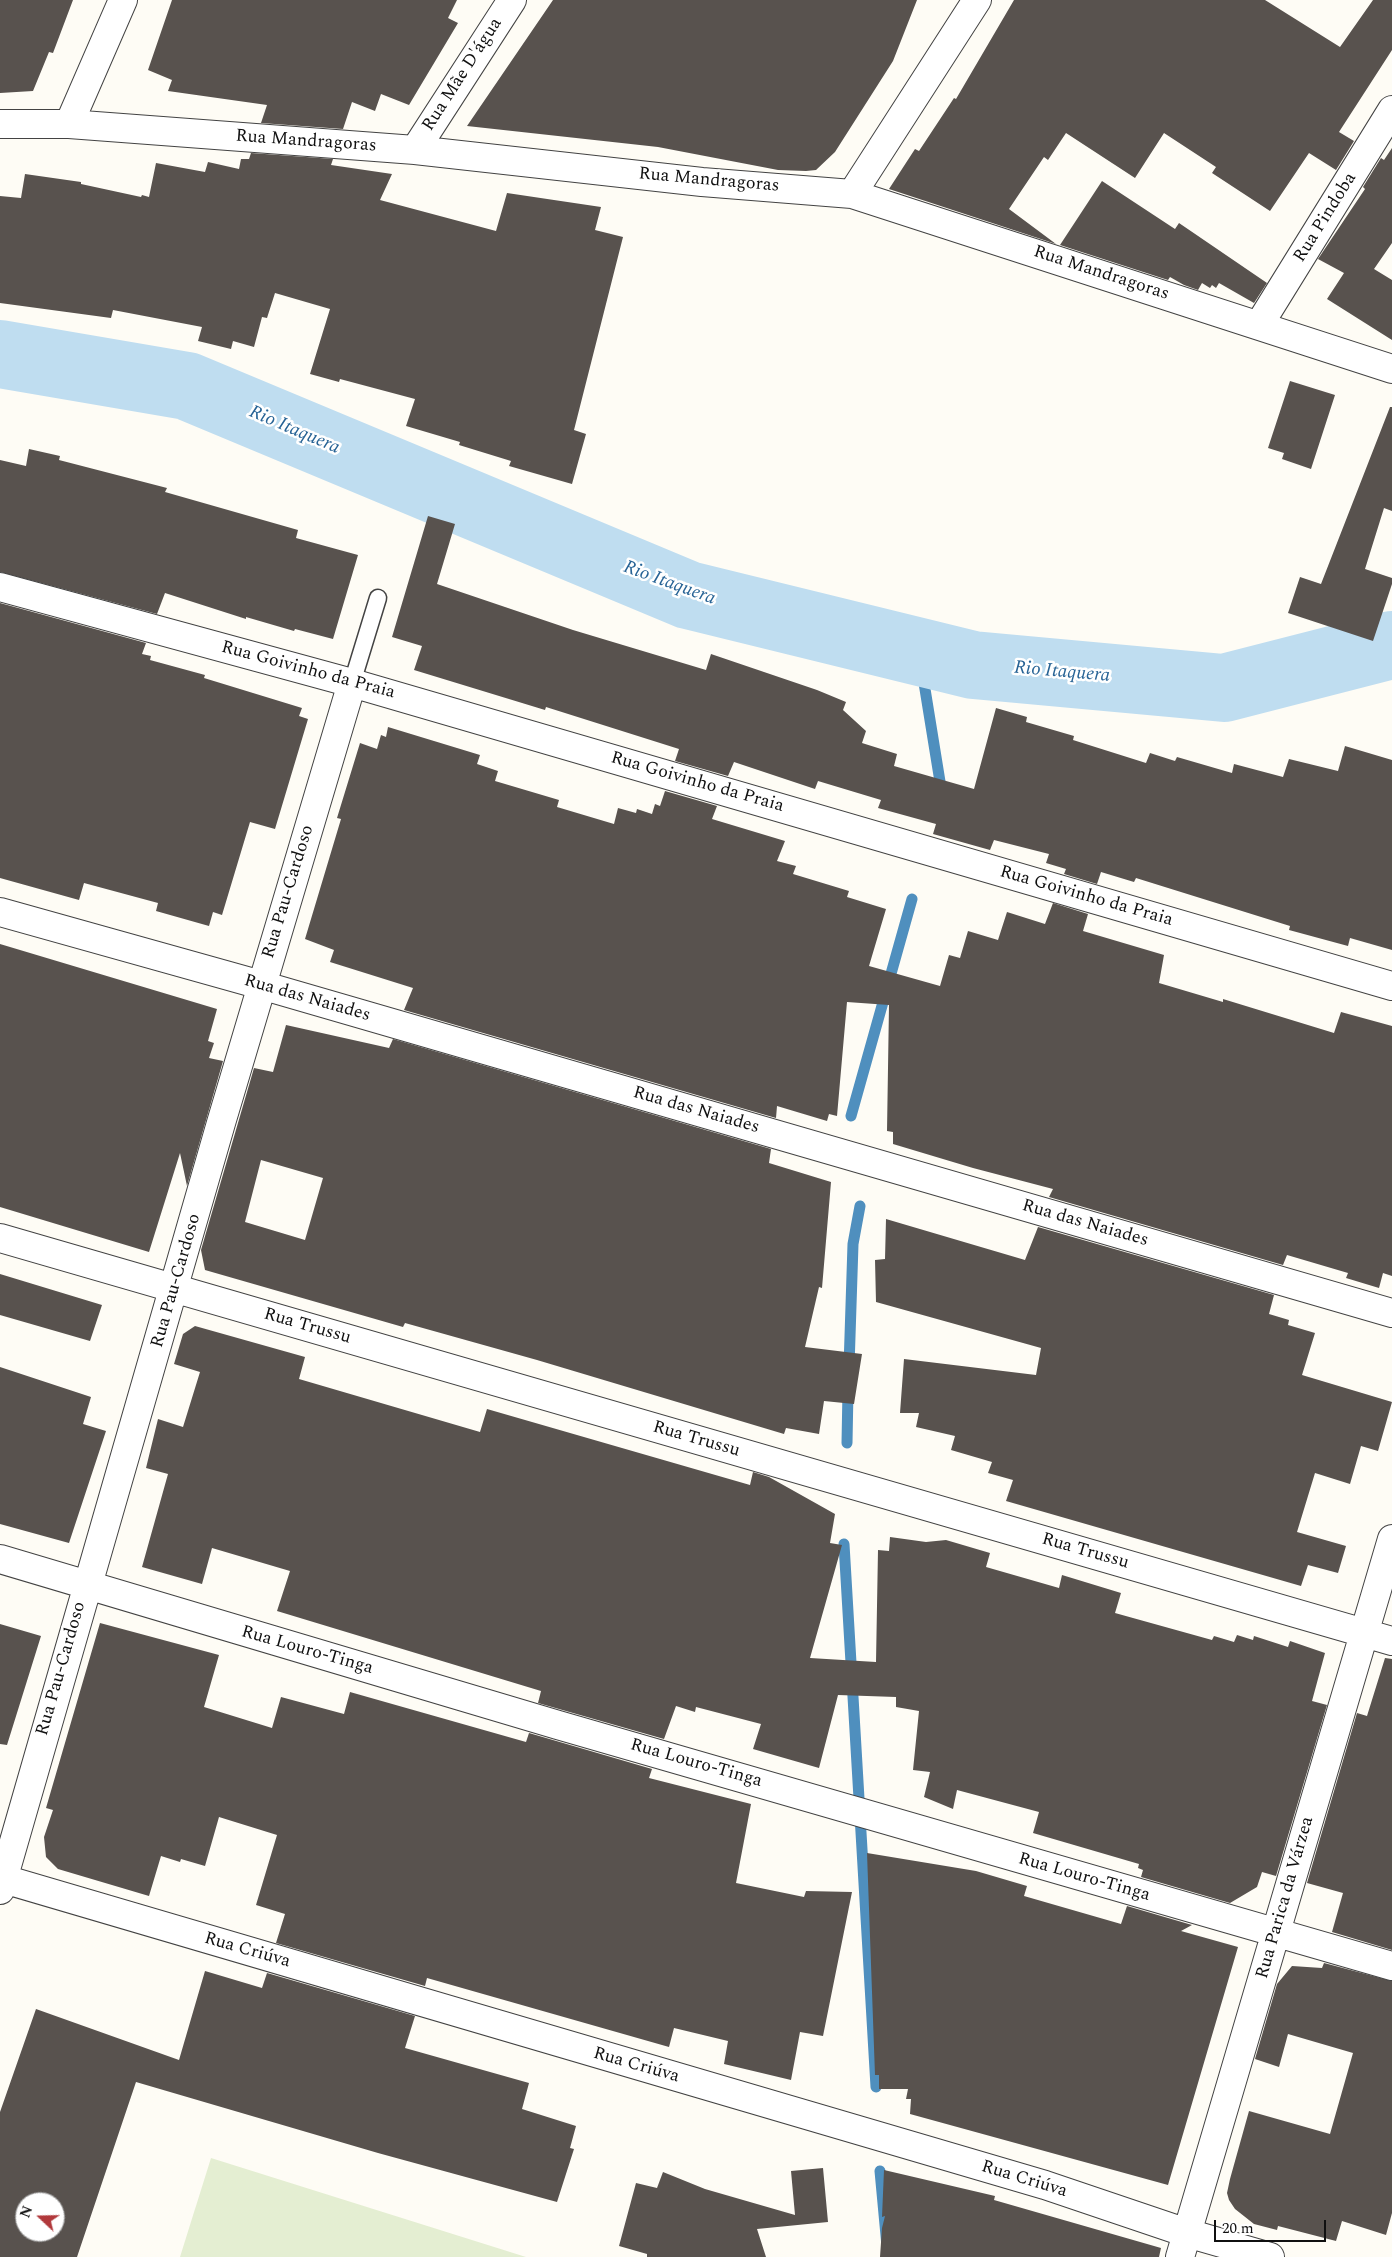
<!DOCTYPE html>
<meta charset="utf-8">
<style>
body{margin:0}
#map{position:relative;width:1392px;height:2257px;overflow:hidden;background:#fefcf5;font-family:Spectral,serif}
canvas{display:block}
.north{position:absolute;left:15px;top:2192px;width:50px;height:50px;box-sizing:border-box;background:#fff;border:1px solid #9f9f9f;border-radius:50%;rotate:291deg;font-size:14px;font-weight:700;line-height:20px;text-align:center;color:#101010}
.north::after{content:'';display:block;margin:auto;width:18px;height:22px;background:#b1383b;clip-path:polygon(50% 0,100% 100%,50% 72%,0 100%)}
.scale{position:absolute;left:1214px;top:2220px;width:112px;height:22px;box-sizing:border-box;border:2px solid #101010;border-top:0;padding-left:6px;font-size:15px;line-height:18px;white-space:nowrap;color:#101010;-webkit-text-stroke:4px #fff;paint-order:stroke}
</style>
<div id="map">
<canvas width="1392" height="2257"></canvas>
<div class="north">N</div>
<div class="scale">20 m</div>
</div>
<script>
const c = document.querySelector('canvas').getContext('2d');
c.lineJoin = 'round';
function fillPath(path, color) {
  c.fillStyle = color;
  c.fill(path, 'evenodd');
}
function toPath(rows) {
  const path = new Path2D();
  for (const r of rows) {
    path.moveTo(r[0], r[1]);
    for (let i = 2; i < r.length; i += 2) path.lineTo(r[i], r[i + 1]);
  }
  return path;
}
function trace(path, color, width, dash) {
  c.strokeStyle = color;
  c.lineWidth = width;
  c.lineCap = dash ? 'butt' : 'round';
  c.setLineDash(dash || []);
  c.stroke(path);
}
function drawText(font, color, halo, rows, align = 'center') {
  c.font = font + ' Spectral,serif';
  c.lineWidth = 5;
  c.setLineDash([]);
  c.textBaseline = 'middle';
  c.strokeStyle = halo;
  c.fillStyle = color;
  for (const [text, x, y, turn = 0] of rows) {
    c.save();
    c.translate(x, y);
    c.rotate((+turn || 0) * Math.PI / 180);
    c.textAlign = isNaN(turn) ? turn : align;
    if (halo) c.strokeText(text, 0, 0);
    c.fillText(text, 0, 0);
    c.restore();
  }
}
fillPath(toPath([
 [211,2158,526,2257,180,2257]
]), '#e4eed2');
trace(toPath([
 [919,652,942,794],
 [851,1116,912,899],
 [849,1367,853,1244,860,1206],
 [847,1443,848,1390],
 [844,1544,876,2087],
 [880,2171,888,2257]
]), '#4f8fbe', 11);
trace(toPath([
 [0,354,187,386,688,595,973,665,1224,688,1392,645]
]), '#bfddf0', 68);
fillPath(toPath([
 [0,0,73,0,53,53,49,52,33,91,0,93],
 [172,0,457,0,448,18,458,23,409,105,381,94,375,111,352,102,343,129,261,123,267,105,168,91,172,80,148,70],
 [553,0,917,0,893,61,835,152,816,170,806,171,778,170,658,147,467,126],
 [1014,0,1265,0,1340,47,1373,0,1392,0,1392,50,1339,132,1354,141,1336,170,1309,153,1270,211,1212,173,1216,167,1164,133,1135,178,1066,133,1048,160,1044,157,1009,209,1056,244,889,189,915,149,919,151,954,98,956,99],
 [1392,148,1392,243,1374,269,1392,280,1392,340,1327,299,1344,273,1318,259,1365,189,1363,187,1381,158,1384,160],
 [251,153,333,159,331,165,392,174,380,200,496,231,507,193,601,207,595,230,623,237,574,430,586,434,572,484,509,466,511,461,459,445,460,442,406,426,415,399,340,379,339,382,310,374,330,309,275,293,267,318,262,317,254,347,233,341,231,349,198,341,202,327,113,310,111,318,0,303,0,196,21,198,25,174,81,182,81,184,141,197,142,195,149,197,156,163,205,172,208,162,239,169,241,159,249,159],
 [1102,181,1175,229,1179,223,1267,283,1254,303,1219,283,1216,288,1212,285,1210,288,1202,283,1198,290,1184,285,1170,277,1168,280,1060,245],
 [1290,381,1335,395,1311,469,1282,459,1284,453,1268,448],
 [1390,407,1392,407,1392,511,1384,508,1365,569,1392,578,1392,584,1373,641,1288,613,1300,577,1321,584],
 [29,449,60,456,59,460,167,488,165,492,298,530,296,538,358,555,333,639,295,629,294,631,246,617,246,619,165,593,157,614,0,572,0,460,26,466],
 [428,516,455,524,437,584,573,630,706,670,711,654,817,690,846,702,843,710,866,731,862,743,897,754,894,766,974,789,996,708,1027,717,1026,722,1074,736,1073,740,1146,763,1150,753,1175,761,1177,757,1232,773,1234,764,1283,777,1289,759,1338,771,1345,746,1392,760,1392,950,1350,938,1348,946,1289,930,1290,926,1136,878,1134,882,1101,872,1097,884,1064,874,1066,869,1046,863,1049,854,994,840,990,850,933,834,936,824,878,808,881,800,818,781,815,789,734,762,728,776,675,761,679,749,546,707,545,710,414,670,422,646,392,637],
 [0,603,146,643,142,654,151,656,150,660,205,675,204,678,302,708,299,716,308,719,275,829,250,822,222,915,213,912,209,926,156,911,158,903,84,883,79,900,0,878],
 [388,727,480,755,477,764,498,771,495,781,559,800,557,807,614,824,618,808,636,813,637,809,652,814,655,804,660,806,665,791,717,806,712,819,785,841,777,861,796,866,793,874,849,891,847,897,886,909,869,966,940,986,949,955,960,958,968,931,998,940,1007,912,1045,924,1053,903,1088,914,1083,931,1164,955,1159,983,1223,1002,1223,999,1334,1033,1341,1012,1392,1026,1392,1276,1383,1273,1379,1288,1346,1278,1348,1273,1287,1255,1283,1265,1049,1197,1053,1189,973,1168,893,1144,893,1132,887,1131,889,1005,847,1002,837,1116,829,1114,827,1121,777,1106,776,1118,404,1010,413,988,330,962,334,950,305,939,341,819,337,818,360,743,377,749,381,735,386,737],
 [0,944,217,1009,208,1041,214,1043,209,1058,223,1061,187,1186,180,1153,149,1252,0,1207],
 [286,1025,389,1048,393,1039,771,1149,769,1163,831,1182,822,1288,819,1287,805,1347,862,1354,854,1404,824,1401,819,1434,786,1428,784,1434,537,1360,405,1323,403,1327,205,1270,201,1250,254,1068,273,1072],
 [261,1160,323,1178,305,1240,245,1222],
 [886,1219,1025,1260,1038,1227,1274,1295,1269,1314,1289,1320,1288,1325,1315,1333,1302,1375,1392,1402,1378,1451,1361,1446,1350,1484,1315,1473,1297,1532,1346,1546,1338,1573,1308,1565,1301,1586,1006,1501,1013,1480,988,1473,992,1462,951,1450,955,1436,916,1427,919,1413,900,1413,904,1359,1036,1375,1041,1348,876,1302,875,1260,885,1259],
 [0,1274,102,1305,90,1341,0,1315],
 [195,1326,305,1357,299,1379,480,1432,487,1409,750,1485,753,1472,769,1477,835,1514,830,1543,842,1545,810,1658,876,1662,878,1550,889,1551,890,1537,926,1542,946,1540,990,1553,986,1567,1059,1588,1062,1575,1121,1593,1115,1613,1212,1640,1214,1636,1234,1642,1237,1635,1253,1640,1254,1636,1288,1647,1290,1641,1325,1653,1312,1701,1327,1705,1276,1876,1262,1872,1257,1887,1230,1903,1141,1877,1143,1870,1138,1868,1139,1864,1033,1833,1039,1812,957,1790,953,1809,924,1797,930,1772,913,1770,919,1711,896,1707,896,1697,838,1695,819,1768,753,1749,761,1724,696,1707,695,1712,676,1706,664,1739,538,1703,541,1691,277,1611,290,1571,212,1548,202,1584,142,1567,168,1474,146,1468,158,1419,183,1427,200,1372,174,1364,183,1334],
 [0,1367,91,1397,83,1424,106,1431,69,1543,0,1524],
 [100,1623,219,1655,204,1707,272,1728,281,1697,344,1714,350,1692,526,1742,529,1733,652,1769,649,1778,751,1804,736,1883,804,1897,806,1891,852,1892,823,2036,800,2032,791,2080,724,2064,728,2041,674,2028,669,2047,427,1978,425,1986,276,1943,285,1914,256,1905,277,1835,219,1817,205,1866,181,1859,180,1862,161,1856,149,1896,58,1869,46,1857,44,1837,53,1810,46,1808],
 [0,1624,41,1636,7,1745,0,1744],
 [1385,1658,1392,1659,1392,1950,1332,1932,1343,1893,1307,1883,1357,1713,1367,1716],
 [867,1853,976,1871,1027,1886,1024,1896,1121,1924,1127,1906,1192,1925,1181,1931,1238,1947,1168,2185,910,2114,911,2099,906,2099,908,2089,879,2089,879,2075,875,2075],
 [1324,1963,1392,1981,1392,2213,1386,2235,1342,2221,1336,2241,1278,2226,1277,2230,1254,2224,1235,2209,1229,2200,1227,2193,1230,2179,1249,2111,1330,2134,1353,2053,1288,2034,1279,2067,1255,2059,1277,1984,1292,1966,1322,1968],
 [205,1971,262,1988,267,1973,415,2016,405,2048,529,2083,522,2109,576,2126,570,2148,574,2149,557,2202,378,2153,136,2082,77,2257,0,2257,0,2112,36,2009,179,2060],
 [25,2202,55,2202,55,2232,25,2232],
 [823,2168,828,2222,757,2229,766,2257,647,2257,647,2254,619,2246,636,2183,657,2188,663,2172,705,2189,795,2215,791,2171],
 [884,2170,995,2196,994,2200,1161,2248,1159,2257,880,2257,882,2228,885,2216,882,2217]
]), '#58524e');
const service = toPath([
 [352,683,378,598]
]);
const minor = toPath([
 [0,124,69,124,415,150,702,182,852,194,1392,369],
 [69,124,123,0],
 [415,150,512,0],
 [852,194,977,0],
 [1259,325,1392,110],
 [0,587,352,683,1392,986],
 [0,912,261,985,1392,1313],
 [0,1238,1392,1641],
 [0,1559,558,1725,1392,1966],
 [0,1878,1045,2185,1187,2233,1270,2257],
 [0,1890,221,1123,352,683],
 [1180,2257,1392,1539]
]);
trace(service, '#434343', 19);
trace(minor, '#434343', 30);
trace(service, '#fff', 16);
trace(minor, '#fff', 28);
drawText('18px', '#101010', '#fff', [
 ["Rua Mãe D'água",463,75,-57],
 ["Rua Mandragoras",306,142,4],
 ["Rua Mandragoras",709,181,5],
 ["Rua Pindoba",1326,218,-58],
 ["Rua Mandragoras",1101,274,18],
 ["Rua Goivinho da Praia",308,671,15],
 ["Rua Goivinho da Praia",697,783,16],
 ["Rua Pau-Cardoso",289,892,-73],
 ["Rua Goivinho da Praia",1086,897,16],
 ["Rua das Naiades",307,999,16],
 ["Rua das Naiades",696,1111,16],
 ["Rua das Naiades",1085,1224,16],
 ["Rua Pau-Cardoso",177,1281,-74],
 ["Rua Trussu",307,1327,16],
 ["Rua Trussu",696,1440,16],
 ["Rua Trussu",1085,1552,16],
 ["Rua Louro-Tinga",307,1651,16],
 ["Rua Pau-Cardoso",62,1669,-74],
 ["Rua Louro-Tinga",696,1764,16],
 ["Rua Louro-Tinga",1084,1878,16],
 ["Rua Parica da Várzea",1286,1898,-74],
 ["Rua Criúva",247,1951,16],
 ["Rua Criúva",636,2066,16],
 ["Rua Criúva",1024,2180,17]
]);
drawText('italic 19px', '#276395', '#fff', [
 ["Rio Itaquera",294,431,23],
 ["Rio Itaquera",669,584,20],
 ["Rio Itaquera",1062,673,5]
]);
</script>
